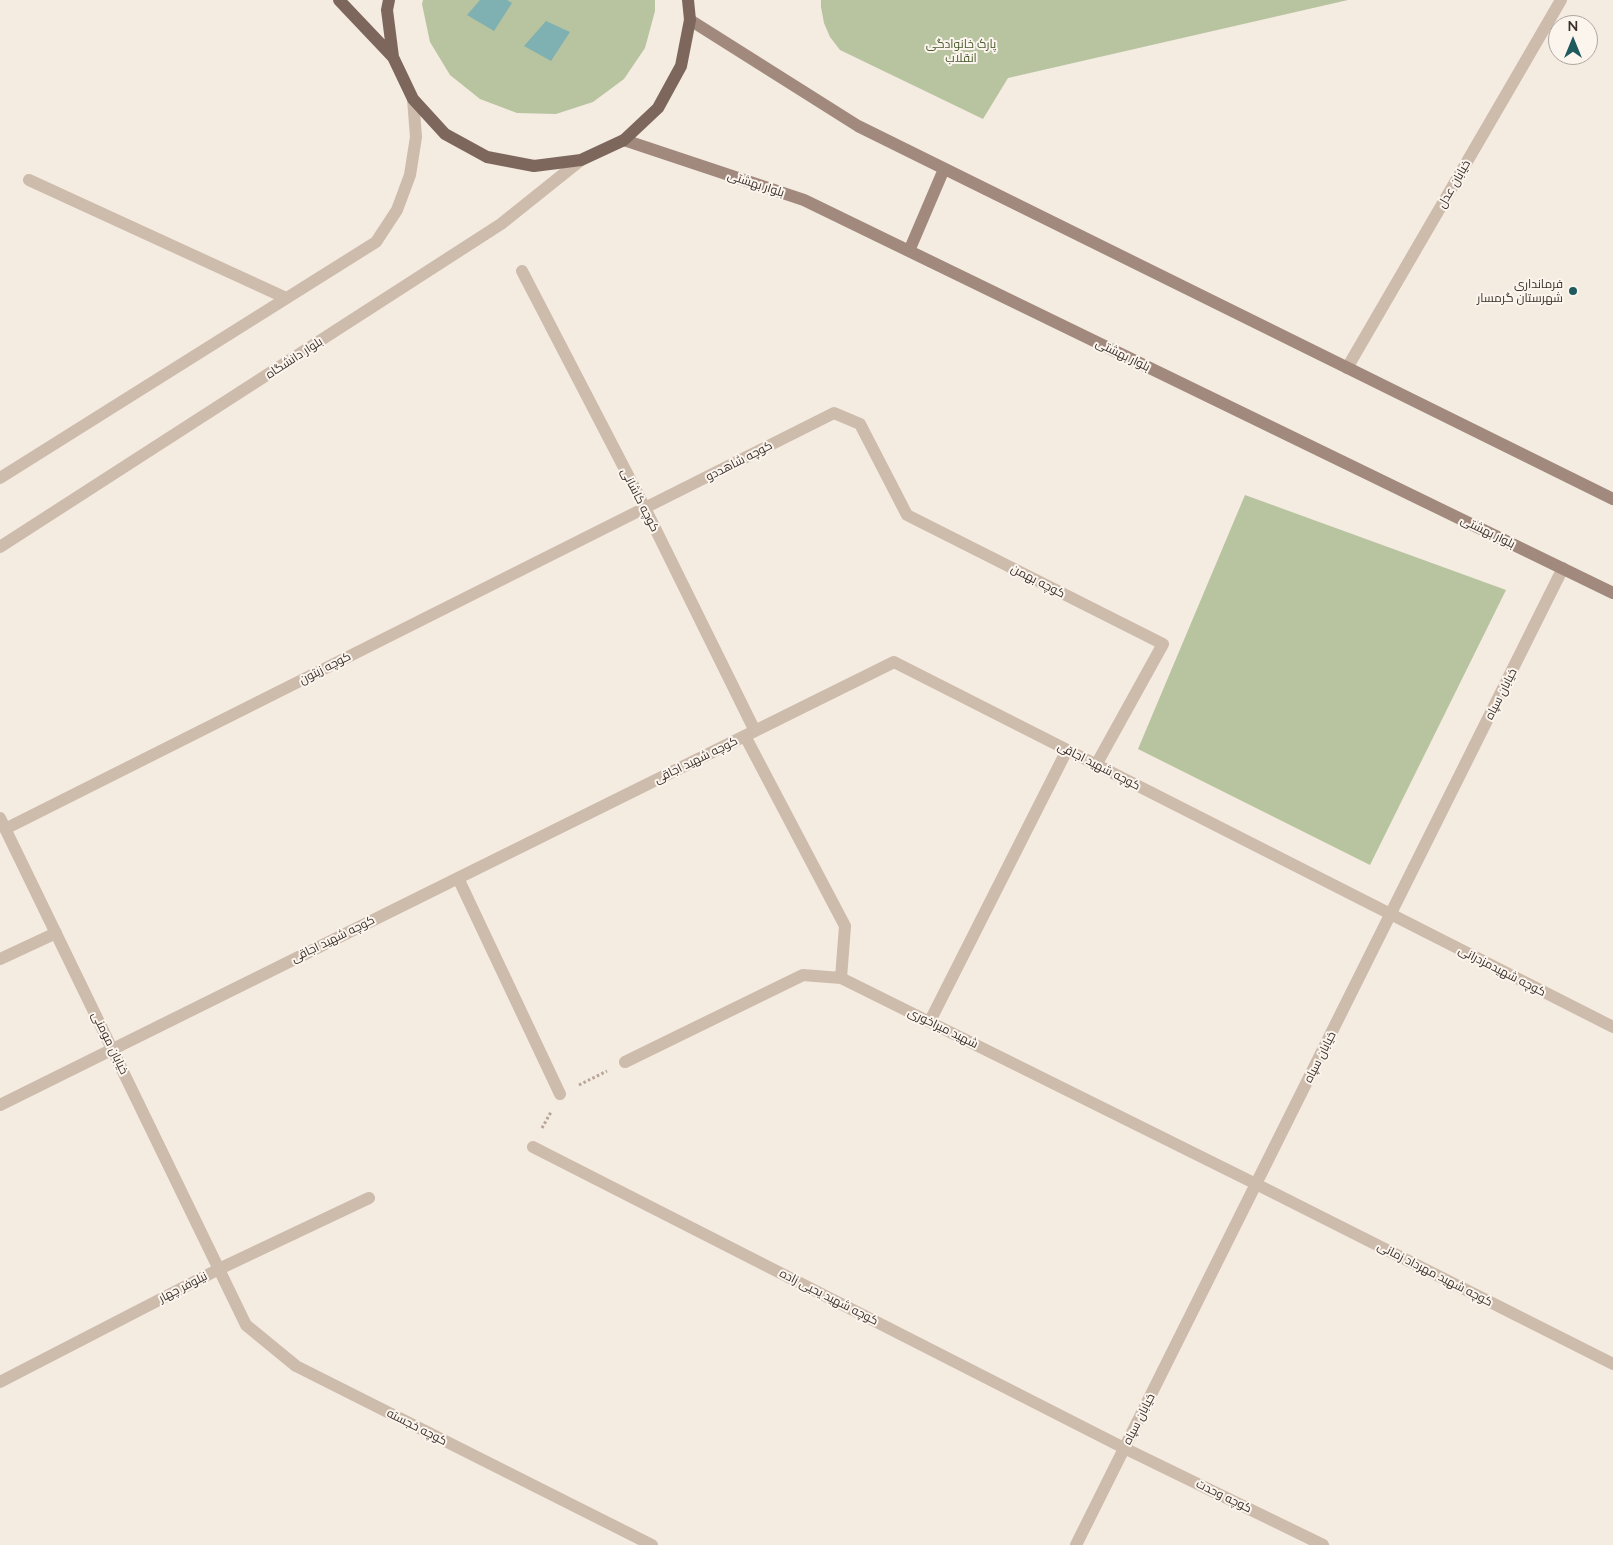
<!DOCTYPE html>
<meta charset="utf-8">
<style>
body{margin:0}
#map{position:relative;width:1613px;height:1545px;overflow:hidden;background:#f4ebe1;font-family:Lato,sans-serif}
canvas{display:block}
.north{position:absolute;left:1548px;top:15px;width:50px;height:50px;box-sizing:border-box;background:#fbf5ee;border:1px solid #aea6a0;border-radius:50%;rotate:0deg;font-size:14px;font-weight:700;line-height:20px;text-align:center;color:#3b302b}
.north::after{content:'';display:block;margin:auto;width:18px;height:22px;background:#1f5a5e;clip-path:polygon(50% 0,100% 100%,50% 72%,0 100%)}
</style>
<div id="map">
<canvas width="1613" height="1545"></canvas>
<div class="north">N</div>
</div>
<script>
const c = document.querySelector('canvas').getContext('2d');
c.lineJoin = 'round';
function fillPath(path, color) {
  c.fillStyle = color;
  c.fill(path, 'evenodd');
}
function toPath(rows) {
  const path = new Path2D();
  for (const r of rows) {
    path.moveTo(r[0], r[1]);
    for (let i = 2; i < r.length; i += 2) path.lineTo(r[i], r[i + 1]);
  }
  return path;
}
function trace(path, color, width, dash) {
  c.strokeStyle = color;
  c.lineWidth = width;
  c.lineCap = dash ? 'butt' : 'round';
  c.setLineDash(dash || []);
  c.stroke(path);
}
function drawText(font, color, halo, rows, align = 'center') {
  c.font = font + ' Lato,Cairo,sans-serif';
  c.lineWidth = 4;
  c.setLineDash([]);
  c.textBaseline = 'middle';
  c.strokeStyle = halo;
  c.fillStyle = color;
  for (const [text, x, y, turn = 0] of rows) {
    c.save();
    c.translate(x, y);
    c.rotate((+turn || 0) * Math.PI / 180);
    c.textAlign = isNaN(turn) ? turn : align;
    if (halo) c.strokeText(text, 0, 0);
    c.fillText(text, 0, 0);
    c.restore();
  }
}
fillPath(toPath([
 [423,0,655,0,655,11,645,48,624,79,593,102,556,114,517,113,480,99,450,75,430,42,422,4],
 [821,0,1348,0,1008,78,983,119,840,50,830,37,824,23,821,7],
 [1245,495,1506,590,1370,865,1138,749]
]), '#b8c4a0');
fillPath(toPath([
 [480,0,507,0,512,3,494,31,467,15],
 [546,21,570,32,551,61,524,46]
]), '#7fb0b2');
trace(toPath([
 [579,1085,607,1071],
 [542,1128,551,1112]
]), '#b9a596', 3, [2.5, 2.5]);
trace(toPath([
 [0,959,56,933]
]), '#cdbbac', 12);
trace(toPath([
 [29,180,286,298],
 [522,271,645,508,755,731],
 [1347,368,1561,0],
 [745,736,845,926,841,978],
 [0,818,246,1325,296,1366,652,1545],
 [5,829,834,413,860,424,907,515,1163,644,1096,765],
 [458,878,560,1094],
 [930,1021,1067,750],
 [625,1062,803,975,841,978,1256,1184,1613,1364],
 [0,1105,894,662,1613,1027],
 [533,1147,1124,1448,1323,1545],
 [0,1382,219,1269,369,1198]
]), '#cdbbac', 12);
trace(toPath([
 [0,478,376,242,397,210,410,175,416,137,413,99],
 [0,547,501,224,581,160],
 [1076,1545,1563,568]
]), '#cdbbac', 12);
trace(toPath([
 [690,20,858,126,1613,499],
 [624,140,804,200,1613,593],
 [909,251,944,169]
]), '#a18a7d', 12);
trace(toPath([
 [339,0,393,57],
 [389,0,387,10,393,57,413,99,445,134,487,157,534,166,581,160,624,140,658,108,681,66,690,20,688,0]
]), '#7d675c', 12);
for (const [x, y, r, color] of [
 [1573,291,5,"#1f5a5e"]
]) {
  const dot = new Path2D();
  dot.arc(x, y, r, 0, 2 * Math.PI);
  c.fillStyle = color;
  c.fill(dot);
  trace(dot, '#fbf5ee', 2);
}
drawText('12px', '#4a5a2e', '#fbf5ee', [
 ["پارک خانوادگی",961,44],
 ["انقلاب",961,58]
]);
drawText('12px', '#3b302b', '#fbf5ee', [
 ["بلوار بهشتی",756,184,18],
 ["خیابان عدل",1454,184,-60],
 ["بلوار بهشتی",1123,355,26],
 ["بلوار دانشگاه",294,358,-33],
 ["کوچه شاهددو",739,461,-27],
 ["کوچه کاشانی",640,500,63],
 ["بلوار بهشتی",1488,532,26],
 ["کوچه بهمن",1038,581,27],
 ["کوچه زیتون",325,668,-27],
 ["خیابان سپاه",1501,694,-63],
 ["کوچه شهید اجاقی",696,760,-26],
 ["کوچه شهید اجاقی",1099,766,27],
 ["کوچه شهید اجاقی",333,939,-26],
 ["کوچه شهیدمزدرانی",1502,971,27],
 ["شهید میراخوری",943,1028,26],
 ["خیابان مومنی",110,1043,64],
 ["خیابان سپاه",1320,1057,-63],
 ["کوچه شهید مهرداد زمانی",1435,1274,27],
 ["نیلوفر چهار",183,1287,-27],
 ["کوچه شهید یحیی زاده",829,1297,27],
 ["خیابان سپاه",1139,1419,-63],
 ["کوچه خجسته",417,1427,27],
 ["کوچه وحدت",1224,1496,26]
]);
drawText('12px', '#3b302b', '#fbf5ee', [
 ["فرمانداری",1563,284],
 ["شهرستان گرمسار",1563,298]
], 'right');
</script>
